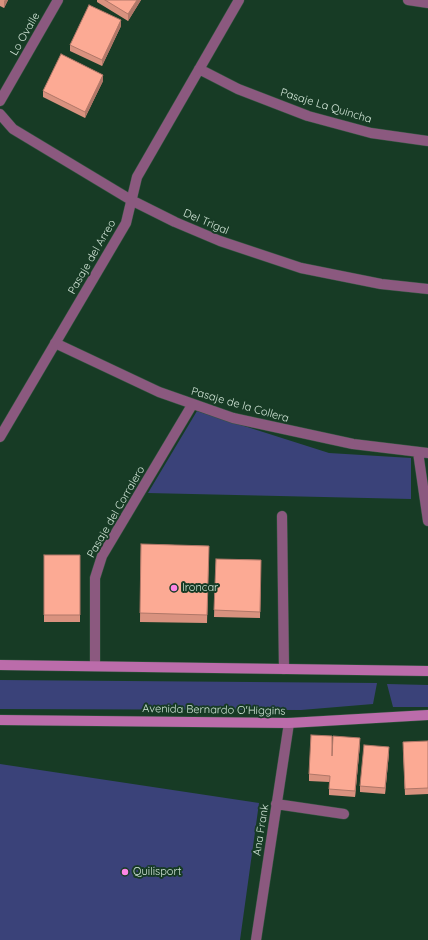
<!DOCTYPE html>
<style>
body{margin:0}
canvas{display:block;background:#173b25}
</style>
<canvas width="428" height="940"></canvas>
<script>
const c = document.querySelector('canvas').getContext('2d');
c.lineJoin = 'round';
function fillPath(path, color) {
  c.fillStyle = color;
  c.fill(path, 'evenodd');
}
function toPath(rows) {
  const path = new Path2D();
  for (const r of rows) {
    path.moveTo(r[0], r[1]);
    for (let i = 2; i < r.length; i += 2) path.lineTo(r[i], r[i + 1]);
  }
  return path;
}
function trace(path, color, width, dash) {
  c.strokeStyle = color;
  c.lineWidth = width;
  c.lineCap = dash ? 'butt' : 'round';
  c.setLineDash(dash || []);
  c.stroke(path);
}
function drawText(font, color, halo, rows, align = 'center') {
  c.font = font + ' Quicksand,sans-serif';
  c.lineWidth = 4;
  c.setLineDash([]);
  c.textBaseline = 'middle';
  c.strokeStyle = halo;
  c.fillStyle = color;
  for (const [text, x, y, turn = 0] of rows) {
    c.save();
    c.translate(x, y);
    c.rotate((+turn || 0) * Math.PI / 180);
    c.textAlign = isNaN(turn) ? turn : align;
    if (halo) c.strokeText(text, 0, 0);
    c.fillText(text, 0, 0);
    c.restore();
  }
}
fillPath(toPath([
 [197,411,329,453,411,458,411,499,148,493],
 [0,680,377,683,373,704,301,710,0,709],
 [387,684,428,685,428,707,393,707],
 [0,764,259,803,240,940,0,940]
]), '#3a4279');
const minor = toPath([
 [408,0,428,3],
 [199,69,238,89,308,116,371,133,428,141],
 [0,114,13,129,131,200,175,222,220,241,301,268,381,284,428,289],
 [55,343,159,392,233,418,353,444,428,453],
 [0,437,126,223,137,177,239,0],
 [418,452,428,521],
 [282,516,284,669],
 [95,666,95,578,102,556,192,405],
 [276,804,344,814],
 [256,940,289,723]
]);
const tertiary = toPath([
 [0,101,58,0]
]);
const secondary = toPath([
 [0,665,428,671],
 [0,720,289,723,428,715]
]);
trace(minor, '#355641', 11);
trace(tertiary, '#355641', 11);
trace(secondary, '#355641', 11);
trace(minor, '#8b597f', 10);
trace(tertiary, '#8b597f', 10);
trace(secondary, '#bb6caa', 10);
fillPath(toPath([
 [0,0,8,0,4,8,0,6],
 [97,0,141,0,128,21,97,2],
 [121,26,102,66,70,51,70,45],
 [103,81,85,118,43,97,43,91],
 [141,544,209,546,207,623,140,622],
 [44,555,80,555,80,622,44,622],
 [216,559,261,560,260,618,214,617],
 [428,741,428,794,405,795,403,749],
 [360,744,355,797,329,795,329,782,309,781,309,774,332,755],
 [389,753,385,794,360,792,360,786]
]), '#d9927f');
fillPath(toPath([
 [5,0,8,0,4,8,4,1],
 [137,0,141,0,128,21,128,14],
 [121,20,121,26,102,66,102,60],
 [103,75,103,81,85,118,85,112],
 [360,738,360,744,355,797,355,791],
 [389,747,389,753,385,794,385,788]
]), '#b07768');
const building = toPath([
 [105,0,137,0,128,14,105,0],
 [89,5,121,20,102,60,70,45,89,5],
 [61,54,103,75,85,112,43,91,61,54],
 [141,544,209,546,207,615,140,613,141,544],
 [44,555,80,555,80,615,44,615,44,555],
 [216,559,261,560,260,612,214,610,216,559],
 [311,735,332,736,332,756,333,736,360,738,355,791,329,789,330,776,309,774,311,735],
 [428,741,428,788,405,789,403,742,428,741],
 [364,745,389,747,385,788,360,786,364,745]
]);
fillPath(building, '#fcaa94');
trace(building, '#b07768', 1);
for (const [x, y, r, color] of [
 [174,588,4,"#fc86e4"],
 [125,872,4,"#fc86e4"]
]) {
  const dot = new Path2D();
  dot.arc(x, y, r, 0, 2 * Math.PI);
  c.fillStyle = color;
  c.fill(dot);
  trace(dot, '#173b25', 1.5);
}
drawText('11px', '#d0e4d6', '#173b25', [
 ["Lo Ovalle",25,34,-60],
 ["Pasaje La Quincha",326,106,17],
 ["Del Trigal",206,222,23],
 ["Pasaje del Arreo",92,257,-60],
 ["Pasaje de la Collera",240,405,16],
 ["Pasaje del Corralero",116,512,-60],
 ["Avenida Bernardo O'Higgins",214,710,1],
 ["Ana Frank",261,830,-81]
]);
drawText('11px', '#d0e4d6', '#173b25', [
 ["Ironcar",182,588],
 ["Quilisport",133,872]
], 'left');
</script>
